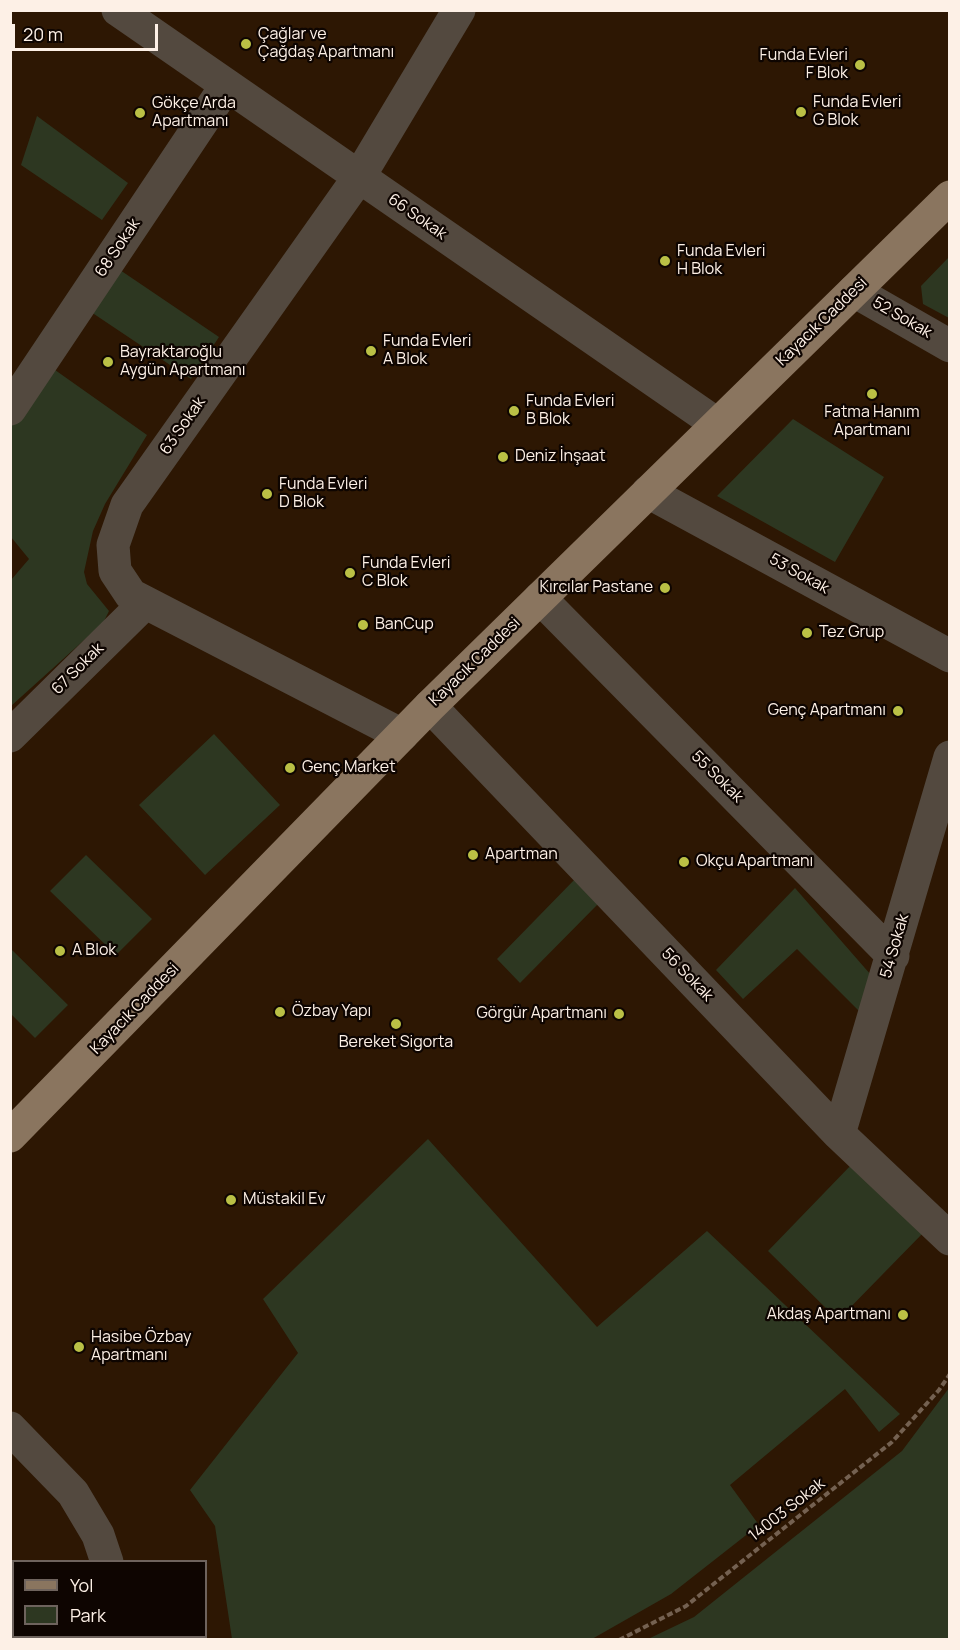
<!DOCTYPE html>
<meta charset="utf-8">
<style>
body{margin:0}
#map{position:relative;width:960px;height:1650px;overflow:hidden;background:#2d1703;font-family:Manrope,sans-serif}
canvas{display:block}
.frame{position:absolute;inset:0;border:12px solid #fdf0e6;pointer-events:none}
.legend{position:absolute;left:12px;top:1560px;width:195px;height:78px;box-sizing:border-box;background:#0e0501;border:2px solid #6e635d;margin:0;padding:8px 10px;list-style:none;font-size:18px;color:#fdf0e6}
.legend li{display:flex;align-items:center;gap:12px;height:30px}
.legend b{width:30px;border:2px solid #6e635d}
.scale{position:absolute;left:12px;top:24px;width:146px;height:27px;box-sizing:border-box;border:3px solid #fdf0e6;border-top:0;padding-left:8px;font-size:18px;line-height:21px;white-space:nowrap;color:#fdf0e6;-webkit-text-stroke:4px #0e0501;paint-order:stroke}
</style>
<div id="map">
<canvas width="960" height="1650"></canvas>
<div class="frame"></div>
<ul class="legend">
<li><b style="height:8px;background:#8a755f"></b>Yol</li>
<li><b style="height:16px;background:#2d3721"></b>Park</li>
</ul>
<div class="scale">20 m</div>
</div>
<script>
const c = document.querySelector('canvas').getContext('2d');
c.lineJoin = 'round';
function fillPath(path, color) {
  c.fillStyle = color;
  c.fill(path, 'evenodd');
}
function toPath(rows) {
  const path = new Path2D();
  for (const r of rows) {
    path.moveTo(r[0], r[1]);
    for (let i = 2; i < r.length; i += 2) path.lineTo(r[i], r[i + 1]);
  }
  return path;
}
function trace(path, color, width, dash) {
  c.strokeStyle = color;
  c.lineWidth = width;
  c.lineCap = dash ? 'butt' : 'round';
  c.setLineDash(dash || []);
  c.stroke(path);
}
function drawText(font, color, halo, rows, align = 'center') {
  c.font = font + ' Manrope,sans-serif';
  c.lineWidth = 4.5;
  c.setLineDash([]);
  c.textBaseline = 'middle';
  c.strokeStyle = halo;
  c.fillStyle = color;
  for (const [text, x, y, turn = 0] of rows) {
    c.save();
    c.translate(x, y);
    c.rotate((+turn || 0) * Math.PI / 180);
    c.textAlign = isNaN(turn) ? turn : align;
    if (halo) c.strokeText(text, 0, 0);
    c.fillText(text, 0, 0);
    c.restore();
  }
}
fillPath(toPath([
 [37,116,128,183,102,220,21,165],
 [949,257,949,318,923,304,921,286],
 [120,270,219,337,191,379,91,312],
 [48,365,147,435,105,504,93,531,84,572,87,584,109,611,103,623,11,706,11,580,29,559,11,537,11,419],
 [793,419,884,477,835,562,717,496],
 [214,734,280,805,205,875,139,805],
 [86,855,152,919,116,955,50,891],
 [576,878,600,902,520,983,497,959],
 [795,888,871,975,862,1014,797,949,743,999,716,970],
 [11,949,68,1005,35,1038,11,1014],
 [428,1139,597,1327,707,1231,900,1414,879,1432,845,1389,730,1485,759,1525,671,1594,592,1639,232,1639,215,1526,190,1490,298,1353,263,1299],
 [853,1163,924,1232,838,1320,768,1251],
 [949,1388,949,1639,648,1639,694,1617,902,1451]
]), '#2d3721');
trace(toPath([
 [619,1640,686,1606,892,1442,939,1390,950,1374]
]), '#746151', 4, [6, 3]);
trace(toPath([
 [118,10,717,424],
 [854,291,950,346],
 [10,409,226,86],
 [648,492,950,656],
 [540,598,893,956],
 [430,706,839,1134,950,1239],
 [402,735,131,595,115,571,113,545,127,505,359,177,459,10],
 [10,736,145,603],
 [839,1134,950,757],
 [10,1428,73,1493,98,1535,107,1562],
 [126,1636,126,1640]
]), '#53493f', 33);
trace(toPath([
 [10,1136,430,706,950,197]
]), '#8a755f', 33);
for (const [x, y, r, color] of [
 [246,44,6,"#bac045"],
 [860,65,6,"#bac045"],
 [801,112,6,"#bac045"],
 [140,113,6,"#bac045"],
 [665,261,6,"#bac045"],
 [371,351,6,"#bac045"],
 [108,362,6,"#bac045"],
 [872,394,6,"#bac045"],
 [514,411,6,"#bac045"],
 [503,457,6,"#bac045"],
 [267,494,6,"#bac045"],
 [350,573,6,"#bac045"],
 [665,588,6,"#bac045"],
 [363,625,6,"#bac045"],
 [807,633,6,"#bac045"],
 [898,711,6,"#bac045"],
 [290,768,6,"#bac045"],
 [473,855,6,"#bac045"],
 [684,862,6,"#bac045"],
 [60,951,6,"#bac045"],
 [280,1012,6,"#bac045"],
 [619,1014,6,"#bac045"],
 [396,1024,6,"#bac045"],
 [231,1200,6,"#bac045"],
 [903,1315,6,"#bac045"],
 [79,1347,6,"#bac045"]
]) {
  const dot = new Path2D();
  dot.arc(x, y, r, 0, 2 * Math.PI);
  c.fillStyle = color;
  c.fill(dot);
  trace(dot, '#0e0501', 2);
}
drawText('16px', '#fdf0e6', '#0e0501', [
 ["Çağlar ve",258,35],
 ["Çağdaş Apartmanı",258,53],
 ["Funda Evleri",848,56,"right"],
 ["F Blok",848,74,"right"],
 ["Funda Evleri",813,103],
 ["G Blok",813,121],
 ["Gökçe Arda",152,104],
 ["Apartmanı",152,122],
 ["Funda Evleri",677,252],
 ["H Blok",677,270],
 ["Funda Evleri",383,342],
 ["A Blok",383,360],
 ["Bayraktaroğlu",120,353],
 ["Aygün Apartmanı",120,371],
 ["Funda Evleri",526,402],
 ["B Blok",526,420],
 ["Fatma Hanım",872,413,"center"],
 ["Apartmanı",872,431,"center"],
 ["Deniz İnşaat",515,457],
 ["Funda Evleri",279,485],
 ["D Blok",279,503],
 ["Funda Evleri",362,564],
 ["C Blok",362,582],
 ["Kırcılar Pastane",653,588,"right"],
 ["BanCup",375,625],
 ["Tez Grup",819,633],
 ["Genç Apartmanı",886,711,"right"],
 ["Genç Market",302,768],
 ["Apartman",485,855],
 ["Okçu Apartmanı",696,862],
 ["A Blok",72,951],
 ["Özbay Yapı",292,1012],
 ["Görgür Apartmanı",607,1014,"right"],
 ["Bereket Sigorta",396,1043,"center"],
 ["Müstakil Ev",243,1200],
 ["Akdaş Apartmanı",891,1315,"right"],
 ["Hasibe Özbay",91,1338],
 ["Apartmanı",91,1356]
], 'left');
drawText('16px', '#fdf0e6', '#0e0501', [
 ["66 Sokak",417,217,35],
 ["68 Sokak",118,248,-56],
 ["52 Sokak",902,318,30],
 ["Kayacık Caddesi",822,322,-44],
 ["63 Sokak",183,426,-55],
 ["53 Sokak",799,574,29],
 ["Kayacık Caddesi",475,662,-44],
 ["67 Sokak",78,669,-45],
 ["55 Sokak",717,777,45],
 ["54 Sokak",895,946,-74],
 ["56 Sokak",687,975,46],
 ["Kayacık Caddesi",135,1009,-46],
 ["14003 Sokak",787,1510,-38]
]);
</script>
